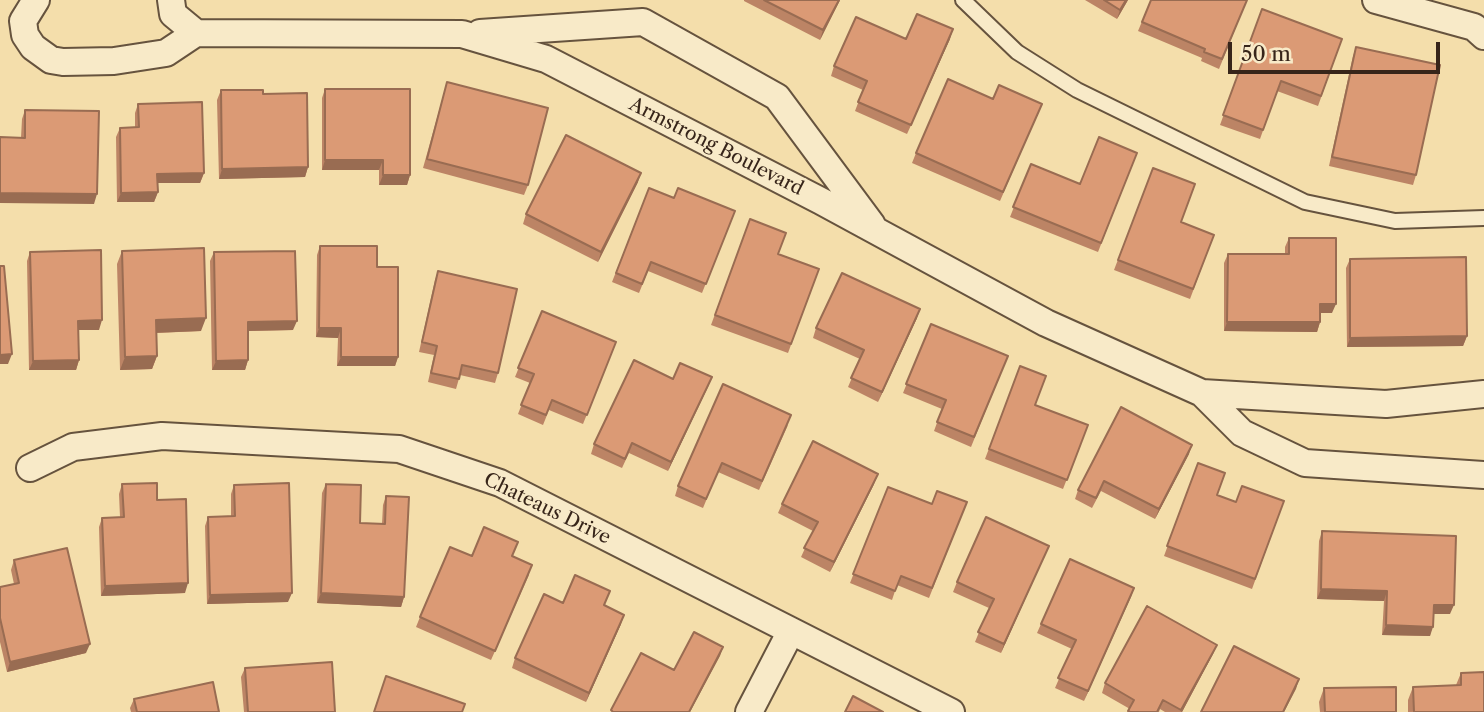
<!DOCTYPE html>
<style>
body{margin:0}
#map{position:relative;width:1484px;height:712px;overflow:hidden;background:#f4deab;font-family:"Libre Caslon Text",serif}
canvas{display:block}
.scale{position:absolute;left:1228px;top:42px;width:212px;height:32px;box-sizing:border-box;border:4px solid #37251a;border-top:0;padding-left:9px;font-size:21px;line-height:24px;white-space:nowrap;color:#37251a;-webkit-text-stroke:5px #f8eac8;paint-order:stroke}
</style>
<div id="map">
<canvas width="1484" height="712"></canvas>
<div class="scale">50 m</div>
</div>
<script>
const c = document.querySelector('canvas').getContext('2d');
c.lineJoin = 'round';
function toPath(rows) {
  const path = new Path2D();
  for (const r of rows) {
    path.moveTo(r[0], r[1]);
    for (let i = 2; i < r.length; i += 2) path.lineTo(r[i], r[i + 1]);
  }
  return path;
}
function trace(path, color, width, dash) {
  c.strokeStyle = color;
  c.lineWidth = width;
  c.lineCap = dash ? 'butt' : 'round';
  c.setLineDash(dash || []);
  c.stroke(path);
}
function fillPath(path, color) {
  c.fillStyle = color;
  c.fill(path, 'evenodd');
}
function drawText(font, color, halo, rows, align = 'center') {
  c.font = font + ' "Libre Caslon Text",serif';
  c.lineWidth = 5;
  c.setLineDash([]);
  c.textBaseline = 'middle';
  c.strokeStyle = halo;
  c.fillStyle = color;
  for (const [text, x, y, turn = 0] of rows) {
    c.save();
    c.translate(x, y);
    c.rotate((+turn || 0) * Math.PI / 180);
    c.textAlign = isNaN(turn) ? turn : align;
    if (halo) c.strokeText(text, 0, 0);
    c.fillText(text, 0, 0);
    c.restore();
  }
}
const service = toPath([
 [963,0,1017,52,1077,90,1305,202,1395,221,1484,218]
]);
const minor = toPath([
 [36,0,23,21,25,35,33,47,51,60,63,62,114,61,166,53,196,33],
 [171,0,173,14,196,33,462,34,546,59,821,201,1046,323,1202,393,1386,404,1484,394],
 [1376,0,1474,27,1484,36],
 [480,33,643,22,777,97,872,225],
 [1202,393,1242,433,1305,463,1484,475],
 [30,468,73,447,162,436,399,449,500,483,951,712],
 [749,712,791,631]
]);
trace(service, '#66533e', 18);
trace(minor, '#66533e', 30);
trace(service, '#f8eac8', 14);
trace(minor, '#f8eac8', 26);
fillPath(toPath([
 [744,0,840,0,820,40,744,1],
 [1085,0,1128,0,1117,19],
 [1151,0,1247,0,1219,69,1201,61,1202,58,1138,31],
 [1262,9,1342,39,1318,106,1277,91,1260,139,1220,125],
 [906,39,950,39,907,134,855,111,863,90,831,76,834,66],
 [1356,47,1416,175,1413,185,1329,166,1353,56],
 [447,82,528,185,524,195,423,168],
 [325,89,410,175,407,185,379,185,379,170,322,170,322,98],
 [221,90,263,94,308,167,305,177,219,179,217,100],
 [993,99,1042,104,1000,201,912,163,916,153],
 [138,104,204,173,200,183,158,183,158,192,154,202,117,202,116,137,120,128,135,127,135,113],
 [25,110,94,204,21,138,22,119],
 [1137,153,1098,252,1010,217,1031,164,1080,184],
 [1153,168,1181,223,1214,235,1190,299,1114,270],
 [638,182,598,262,523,224,526,214],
 [649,188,674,198,735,211,702,293,648,271,639,293,612,282],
 [750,219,778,254,819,269,788,353,711,325],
 [1289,238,1332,313,1320,313,1320,322,1317,332,1224,331,1224,263,1228,254,1285,254,1285,247],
 [320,246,377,267,398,357,395,366,337,366,338,338,316,337,317,255],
 [122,251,201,331,156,333,157,356,152,369,120,370,117,264],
 [30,252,99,330,78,330,79,360,76,370,29,370,27,261],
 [214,252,293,330,248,331,248,360,245,370,212,370,210,261],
 [1350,259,1467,336,1463,346,1347,347,1346,268],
 [438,271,498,373,495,383,460,375,456,389,428,382,434,355,419,352,435,280],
 [542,311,616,342,583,424,549,410,543,425,518,414,530,383,515,377],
 [917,318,878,402,848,387,860,359,813,338,816,328],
 [931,324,1004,366,971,447,934,431,942,409,903,393],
 [1020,366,1035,405,1088,425,1063,489,985,459],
 [712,377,668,471,629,453,622,468,591,454,594,444,673,379],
 [788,425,759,490,718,472,703,508,675,496,678,486],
 [1189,454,1155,519,1101,491,1092,508,1075,499,1078,490],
 [1198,463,1217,495,1236,502,1284,501,1252,589,1164,556],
 [122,484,157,500,185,593,101,596,99,527,102,518,120,517,119,494],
 [326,484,360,523,382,524,383,505,386,496,404,597,401,607,317,603,322,493],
 [874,484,830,572,801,557,813,531,778,513,782,504],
 [234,485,288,602,207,604,205,526,208,517,231,516,231,494],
 [888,487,932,504,967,502,929,598,897,585,892,600,850,583],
 [1322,531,1450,614,1434,614,1430,636,1382,635,1384,601,1317,599,1319,541],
 [1049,546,1001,653,975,642,989,608,953,592,957,582],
 [472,556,513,556,529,575,491,660,416,627,420,617],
 [14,560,86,653,7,672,0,642,0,587,14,584,11,570],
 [1134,588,1084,701,1055,688,1072,649,1037,633,1041,624],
 [563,603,604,606,621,624,586,702,512,668,515,658],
 [1217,645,1213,654,1182,712,1165,712,1160,709,1159,712,1128,712,1130,709,1102,693,1105,683],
 [245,668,335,712,244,712,241,677],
 [1461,673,1484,712,1408,712,1408,700,1413,687,1456,685],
 [1324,688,1396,712,1320,712,1319,702],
 [134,699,219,712,131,712,130,708]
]), '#bc8465');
fillPath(toPath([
 [839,0,840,0,820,40,823,30],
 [1126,0,1128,0,1117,19,1120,10],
 [953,29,950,39,907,134,911,125],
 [325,160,383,160,379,170,322,170],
 [308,167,305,177,219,179,222,169],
 [204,173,200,183,154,183,157,174],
 [641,173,638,182,598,262,601,252],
 [383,175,410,175,407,185,379,185],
 [158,192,154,202,117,202,121,193],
 [0,193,97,194,94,204,0,203],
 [1320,304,1336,304,1332,313,1316,313],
 [920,309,917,318,878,402,882,392],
 [206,318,201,331,151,333,156,320],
 [102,320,99,330,75,330,78,321],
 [297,321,293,330,244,331,248,322],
 [1227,322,1320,322,1317,332,1224,331],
 [319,328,341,328,338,338,316,337],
 [1467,336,1463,346,1347,347,1350,338],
 [12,354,8,364,0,364,0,355],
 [157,356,152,369,120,370,125,357],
 [341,357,398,357,395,366,337,366],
 [79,360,76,370,29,370,33,361],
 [248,360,245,370,212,370,216,361],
 [712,377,708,387,668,471,671,462],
 [1192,445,1189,454,1155,519,1159,509],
 [878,474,874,484,830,572,834,562],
 [1049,546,1045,555,1001,653,1004,644],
 [188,583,185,593,101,596,105,586],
 [1134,588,1131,597,1084,701,1088,691],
 [1321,589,1387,591,1384,601,1317,599],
 [292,593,288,602,207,604,210,595],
 [321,593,404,597,401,607,317,603],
 [1434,605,1454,605,1450,614,1431,614],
 [624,615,621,624,586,702,589,693],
 [1386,625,1433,627,1430,636,1382,635],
 [90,644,86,653,7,672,10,662],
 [1217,645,1213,654,1182,712,1181,712],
 [723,647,720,656,690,712,689,712],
 [1299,679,1296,689,1284,712,1283,712]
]), '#996c52');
const building = toPath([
 [764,0,839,0,823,30,764,0],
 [1104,0,1126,0,1120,10,1104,0],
 [1151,0,1247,0,1222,59,1204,52,1205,49,1142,22,1151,0],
 [1262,9,1342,39,1321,96,1281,81,1263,130,1223,115,1262,9],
 [917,14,953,29,911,125,858,102,867,81,834,66,856,17,906,39,917,14],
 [1356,47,1440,65,1416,175,1332,157,1356,47],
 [948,79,993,99,999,85,1042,104,1003,192,916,153,948,79],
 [447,82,548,108,528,185,427,159,447,82],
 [325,89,410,89,410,175,383,175,383,160,325,160,325,89],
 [221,90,263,90,263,94,307,93,308,167,222,169,221,90],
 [202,102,204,173,157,174,158,192,121,193,120,128,139,127,138,104,202,102],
 [25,110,99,111,97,194,0,193,0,137,25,138,25,110],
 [566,135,641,173,601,252,526,214,566,135],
 [1099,137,1137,153,1101,243,1013,207,1031,164,1080,184,1099,137],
 [1153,168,1195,184,1181,222,1214,235,1193,289,1118,260,1153,168],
 [649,188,674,198,678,188,735,211,706,284,651,262,642,284,616,273,649,188],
 [750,219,786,233,778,254,819,269,791,344,715,315,750,219],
 [1289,238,1336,238,1336,304,1320,304,1320,322,1227,322,1228,254,1289,254,1289,238],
 [320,246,377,246,377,267,398,267,398,357,341,357,341,328,319,328,320,246],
 [204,248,206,318,156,320,157,356,125,357,122,251,204,248],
 [101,250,102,320,78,321,79,360,33,361,30,252,101,250],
 [295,251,297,321,248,322,248,360,216,361,214,252,295,251],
 [1466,257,1467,336,1350,338,1350,259,1466,257],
 [0,266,4,266,12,354,0,355,0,266],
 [438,271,517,289,498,373,462,365,459,379,431,373,437,346,422,342,438,271],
 [842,273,920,309,882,392,851,378,864,350,816,328,842,273],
 [542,311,616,342,587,415,552,400,546,415,521,405,534,374,518,368,542,311],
 [931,324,1008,356,974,437,937,422,946,400,906,384,931,324],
 [634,360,673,379,680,363,712,377,671,462,632,443,625,459,594,444,634,360],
 [1020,366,1046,376,1035,405,1088,425,1067,480,989,449,1020,366],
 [723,384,791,415,762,481,722,463,706,499,678,486,723,384],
 [1121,407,1192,445,1159,509,1104,481,1096,498,1078,490,1121,407],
 [813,441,878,474,834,562,804,548,818,522,782,504,813,441],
 [1198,463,1225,473,1217,495,1236,502,1242,486,1284,501,1255,579,1167,546,1198,463],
 [157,483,157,500,186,499,188,583,105,586,102,518,124,517,122,484,157,483],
 [289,483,292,593,210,595,208,517,235,516,234,485,289,483],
 [326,484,361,485,360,523,385,524,386,496,409,497,404,597,321,593,326,484],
 [888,487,932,504,937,491,967,502,932,588,901,576,895,591,853,574,888,487],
 [986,517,1049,546,1004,644,978,632,994,599,957,582,986,517],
 [484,527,518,542,512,556,532,565,495,651,420,617,450,547,472,556,484,527],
 [1322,531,1456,536,1454,605,1434,605,1433,627,1386,625,1387,591,1321,589,1322,531],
 [67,548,90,644,10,662,0,618,0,587,19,583,14,560,67,548],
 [1070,559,1134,588,1088,691,1058,678,1076,640,1041,624,1070,559],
 [575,575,610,591,604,605,624,615,589,693,515,658,544,594,563,603,575,575],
 [1147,606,1217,645,1181,710,1163,700,1157,712,1130,712,1128,711,1134,700,1105,683,1147,606],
 [694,632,723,647,689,712,613,712,611,710,641,653,674,670,694,632],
 [1234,646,1299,679,1283,712,1201,712,1234,646],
 [332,662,335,712,248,712,245,668,332,662],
 [1484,672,1484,712,1414,712,1413,687,1461,685,1461,673,1484,672],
 [386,676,465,704,462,712,374,712,386,676],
 [213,682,219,712,137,712,134,699,213,682],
 [1396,687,1396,712,1325,712,1324,688,1396,687],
 [853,696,883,712,845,712,853,696]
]);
fillPath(building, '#db9a75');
trace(building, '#996c52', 2);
drawText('19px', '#37251a', '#f8eac8', [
 ["Armstrong Boulevard",716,147,27],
 ["Chateaus Drive",547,509,26]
]);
</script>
